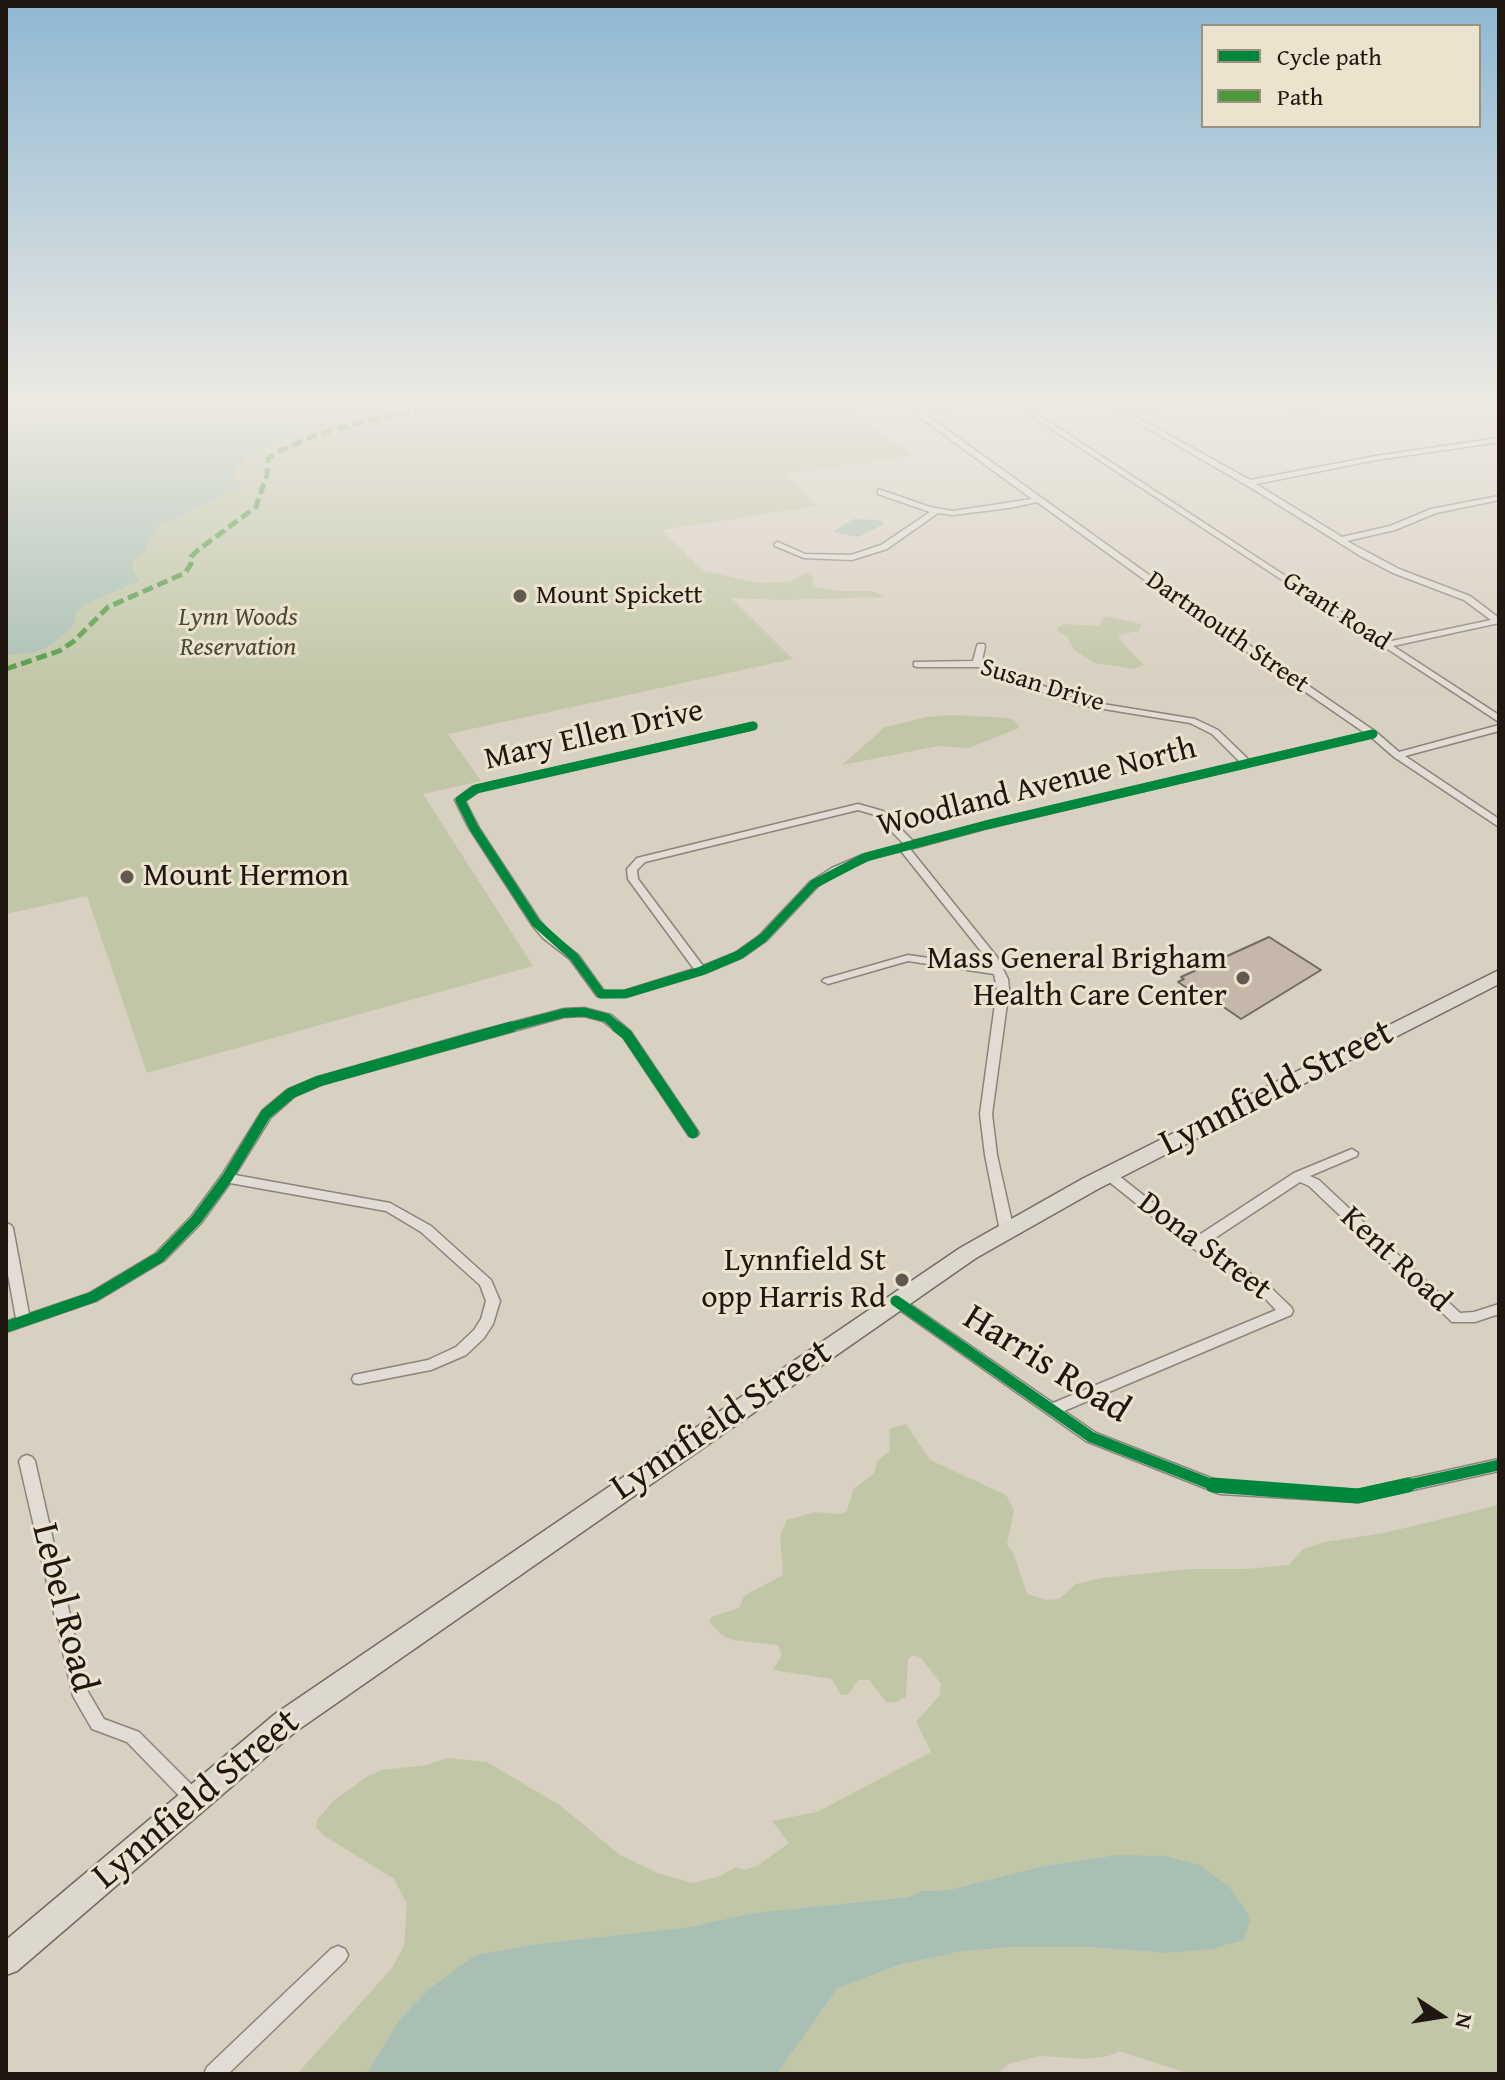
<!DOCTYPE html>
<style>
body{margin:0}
#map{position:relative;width:1505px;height:2080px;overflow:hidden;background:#d8d0c0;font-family:"Gentium Book Plus",serif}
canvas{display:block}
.frame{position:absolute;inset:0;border:8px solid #211711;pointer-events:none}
.legend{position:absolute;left:1201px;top:24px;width:280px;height:104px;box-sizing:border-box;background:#ece3cf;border:2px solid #9b9183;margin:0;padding:10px 14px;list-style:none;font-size:24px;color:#211711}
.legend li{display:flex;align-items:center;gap:16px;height:40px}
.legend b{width:40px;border:2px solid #9b9183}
.north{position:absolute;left:1401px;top:1976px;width:80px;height:80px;-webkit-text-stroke:6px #ece3cf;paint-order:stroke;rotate:102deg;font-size:22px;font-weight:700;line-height:32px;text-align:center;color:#211711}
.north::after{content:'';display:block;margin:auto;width:28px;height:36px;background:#211711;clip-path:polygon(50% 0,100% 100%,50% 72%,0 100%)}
</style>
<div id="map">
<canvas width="1505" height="2080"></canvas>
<div class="frame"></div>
<ul class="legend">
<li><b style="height:10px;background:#00873e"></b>Cycle path</li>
<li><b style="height:10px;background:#4d993c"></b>Path</li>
</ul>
<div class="north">N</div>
</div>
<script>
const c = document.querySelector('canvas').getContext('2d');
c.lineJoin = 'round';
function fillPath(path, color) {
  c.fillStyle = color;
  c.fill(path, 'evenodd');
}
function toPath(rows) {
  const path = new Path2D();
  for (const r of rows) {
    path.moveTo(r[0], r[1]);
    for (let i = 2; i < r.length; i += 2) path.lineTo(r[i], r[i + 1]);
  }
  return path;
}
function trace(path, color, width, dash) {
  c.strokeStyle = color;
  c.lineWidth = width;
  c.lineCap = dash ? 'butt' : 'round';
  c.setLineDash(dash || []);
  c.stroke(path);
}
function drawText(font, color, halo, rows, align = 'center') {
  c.font = font + ' "Gentium Book Plus",serif';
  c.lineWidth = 6;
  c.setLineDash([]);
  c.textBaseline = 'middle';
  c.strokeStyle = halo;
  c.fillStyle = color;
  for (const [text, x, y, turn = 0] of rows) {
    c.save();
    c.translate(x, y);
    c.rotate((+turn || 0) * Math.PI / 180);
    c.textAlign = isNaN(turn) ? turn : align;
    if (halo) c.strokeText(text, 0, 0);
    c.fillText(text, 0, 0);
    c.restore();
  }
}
fillPath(toPath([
 [6,401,860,401,845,405,912,456,786,474,817,506,662,530,702,570,758,583,790,582,807,572,812,574,813,586,837,591,873,591,886,597,784,600,731,598,793,659,448,734,481,781,423,794,533,966,147,1073,87,896,6,914],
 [1313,405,1325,411,1330,421,1306,420,1302,428,1288,423,1286,413],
 [1105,616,1141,624,1139,631,1120,635,1119,639,1144,665,1134,669,1095,663,1074,650,1068,638,1057,631,1058,627,1064,624,1099,626],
 [953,715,1009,718,1015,721,1019,728,969,748,938,746,842,765,885,727,927,717],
 [906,1424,930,1460,1006,1495,1014,1510,1007,1544,1014,1555,1027,1594,1047,1600,1059,1599,1076,1584,1102,1578,1190,1569,1247,1569,1289,1565,1303,1549,1325,1542,1384,1533,1499,1505,1499,2074,1190,2074,1119,2051,1109,2056,1086,2059,1040,2056,1008,2064,998,2074,777,2074,838,1988,899,1965,958,1952,1010,1947,1090,1947,1166,1953,1229,1945,1116,1855,1044,1866,949,1890,921,1891,909,1897,752,1913,689,1927,535,1944,475,1955,428,1990,400,2019,366,2074,297,2074,392,1968,404,1946,407,1904,394,1879,323,1835,316,1827,317,1820,333,1801,368,1776,382,1770,427,1765,447,1758,487,1762,561,1806,620,1855,660,1874,693,1883,720,1876,736,1867,744,1870,757,1866,789,1843,772,1821,817,1812,931,1752,916,1722,940,1695,941,1684,921,1658,913,1655,908,1659,906,1697,896,1702,887,1703,869,1680,858,1680,848,1695,841,1695,832,1679,773,1670,782,1655,778,1645,733,1640,723,1636,709,1622,711,1617,739,1608,744,1596,783,1575,780,1536,787,1520,815,1512,840,1514,847,1511,853,1490,874,1473,877,1461,890,1451,889,1429]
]), '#c1c6a6');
fillPath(toPath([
 [70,401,421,401,378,409,300,432,248,456,232,472,234,478,242,483,240,488,161,524,146,543,146,549,133,561,133,570,139,581,83,605,74,616,75,622,70,629,47,647,35,652,6,655,6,434],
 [853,519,880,520,884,524,858,537,833,532],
 [1116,1855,1165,1856,1200,1865,1229,1887,1247,1912,1250,1921,1244,1940,1212,1949,1166,1953,1090,1947,1010,1947,958,1952,899,1965,838,1988,777,2074,366,2074,400,2019,428,1990,475,1955,535,1944,689,1927,752,1913,909,1897,921,1891,949,1890,1044,1866]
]), '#a9bfb3');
const building = toPath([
 [1269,937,1321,970,1241,1019,1202,992,1196,994,1178,982,1184,979,1181,977,1269,937]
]);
fillPath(building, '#c5b8ab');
trace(building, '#716b62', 2);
const street = toPath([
 [965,401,983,401,925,413,925,414,1188,603,1376,732,1399,752,1499,725,1499,731,1405,756,1499,819,1499,827,1394,757,1371,737,988,828,910,849,997,957,1008,979,1009,989,992,1114,997,1155,1014,1231,1012,1234,1007,1236,1002,1234,1000,1231,985,1155,980,1114,997,989,994,974,908,961,828,984,822,981,824,979,908,955,991,967,988,960,901,851,870,859,840,872,818,886,767,940,743,957,705,973,629,996,601,997,597,996,570,959,543,938,532,925,469,828,455,800,472,787,753,723,756,724,756,728,753,729,479,791,465,801,479,828,540,921,551,934,578,955,604,991,624,991,694,969,628,879,627,869,637,858,858,804,883,811,913,841,986,822,1240,762,1212,734,1190,723,1073,704,982,667,917,667,914,666,914,662,973,661,977,646,978,644,984,644,985,646,982,661,1078,700,1195,719,1218,730,1249,760,1365,733,1182,607,1037,502,1009,508,953,515,938,513,887,549,852,560,804,558,775,546,774,544,778,542,805,554,851,555,881,545,930,512,878,494,878,490,881,490,930,507,953,511,1032,499,917,415,919,409,965,401],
 [858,810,875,815,904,844,862,855,832,868,810,882,759,936,735,953,703,966,638,879,637,870,645,862,858,810],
 [1009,401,1017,401,1387,642,1491,620,1464,600,1393,573,1362,557,1253,489,1101,401,1110,401,1128,411,1176,401,1191,401,1133,415,1250,480,1376,456,1499,438,1499,442,1376,460,1256,484,1342,537,1390,526,1431,509,1499,496,1499,500,1436,513,1395,530,1347,541,1399,569,1470,596,1499,618,1499,623,1393,646,1499,715,1499,722,1009,401],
 [584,1008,611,1015,631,1032,699,1133,697,1136,689,1136,623,1037,603,1021,584,1016,564,1017,323,1084,295,1096,271,1117,235,1175,390,1203,431,1226,491,1280,500,1301,493,1324,484,1338,466,1355,431,1370,359,1384,354,1383,352,1379,354,1375,428,1360,456,1347,474,1330,481,1319,486,1301,480,1285,421,1232,386,1211,230,1183,201,1223,165,1260,98,1300,6,1332,6,1322,16,1318,6,1264,6,1223,11,1225,13,1228,29,1314,88,1294,155,1254,191,1217,222,1175,262,1111,287,1090,315,1078,472,1033,564,1009,584,1008],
 [1352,1149,1358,1153,1357,1156,1310,1176,1319,1180,1460,1313,1474,1312,1499,1304,1499,1314,1475,1322,1452,1322,1309,1186,1300,1182,1206,1244,1269,1286,1291,1307,1293,1311,1291,1315,1064,1411,1096,1433,1221,1482,1358,1490,1499,1459,1499,1471,1358,1502,1220,1494,1086,1441,891,1304,889,1301,891,1298,901,1298,1053,1403,1276,1310,1259,1292,1191,1247,1103,1177,1101,1174,1103,1171,1113,1171,1196,1237,1294,1173,1352,1149],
 [27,1455,32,1457,35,1461,87,1690,104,1719,139,1732,201,1794,204,1800,201,1806,195,1808,189,1806,127,1742,92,1729,73,1696,19,1461,22,1457,27,1455],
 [338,1946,345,1949,348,1955,345,1961,228,2074,204,2074,207,2067,331,1949,338,1946]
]);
const primary = toPath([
 [1499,970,1499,984,1098,1189,976,1258,295,1732,17,1971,6,1975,6,1940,275,1714,960,1248,1082,1179,1499,970]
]);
trace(street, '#8a847a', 3);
trace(primary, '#716b62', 3);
fillPath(street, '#e1ddd4');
fillPath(primary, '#dcd8ce');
trace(toPath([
 [6,669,59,651,74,641,108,607,185,573,191,564,191,557,198,550,256,507,267,474,268,459,275,453,316,435,373,419,460,403,532,401]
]), '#4d993c', 5, [11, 5]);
trace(toPath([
 [753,726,476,789,460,800,474,828,536,923,574,957,601,994,625,994,701,971,739,955,763,938,814,884,866,857,986,825,1373,734],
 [503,1029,564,1013,584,1012,607,1018,620,1029]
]), '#00873e', 9);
trace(toPath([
 [617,1027,627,1035,693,1133],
 [896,1301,1091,1437,1218,1487],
 [6,1327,93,1297,160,1257,196,1220,227,1178,266,1114,291,1093,319,1081,511,1027],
 [1399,1487,1499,1465]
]), '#00873e', 11);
trace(toPath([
 [1213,1485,1358,1496,1408,1485]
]), '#00873e', 15);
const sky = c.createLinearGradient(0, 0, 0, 693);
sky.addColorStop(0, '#8fb8d3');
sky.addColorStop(0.58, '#edeae3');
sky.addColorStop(1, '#edeae300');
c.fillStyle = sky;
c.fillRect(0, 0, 1505, 693);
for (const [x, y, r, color] of [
 [520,596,8,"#61584e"],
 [127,877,8,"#61584e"],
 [1243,978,8,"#61584e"],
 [902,1280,8,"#61584e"]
]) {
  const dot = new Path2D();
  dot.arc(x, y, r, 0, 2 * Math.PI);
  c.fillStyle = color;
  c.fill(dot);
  trace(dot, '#ece3cf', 3);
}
drawText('26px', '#211711', '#ece3cf', [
 ["Mount Spickett",536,596]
], 'left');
drawText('26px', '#211711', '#ece3cf', [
 ["Grant Road",1336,612,33],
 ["Dartmouth Street",1227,633,35],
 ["Susan Drive",1042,686,17]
]);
drawText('italic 26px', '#4c4937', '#ece3cf', [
 ["Lynn Woods",238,618],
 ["Reservation",238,648]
]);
drawText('32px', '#211711', '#ece3cf', [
 ["Mary Ellen Drive",594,736,-13],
 ["Woodland Avenue North",1037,788,-14],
 ["Dona Street",1204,1247,37],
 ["Kent Road",1395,1260,43]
]);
drawText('32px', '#211711', '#ece3cf', [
 ["Mount Hermon",143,877,"left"],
 ["Mass General Brigham",1227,960],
 ["Health Care Center",1227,997],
 ["Lynnfield St",886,1262],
 ["opp Harris Rd",886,1299]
], 'right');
drawText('38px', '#211711', '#ece3cf', [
 ["Lynnfield Street",1277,1089,-27],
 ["Harris Road",1046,1365,32],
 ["Lynnfield Street",722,1421,-34],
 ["Lebel Road",63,1608,76],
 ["Lynnfield Street",197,1800,-40]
]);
</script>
